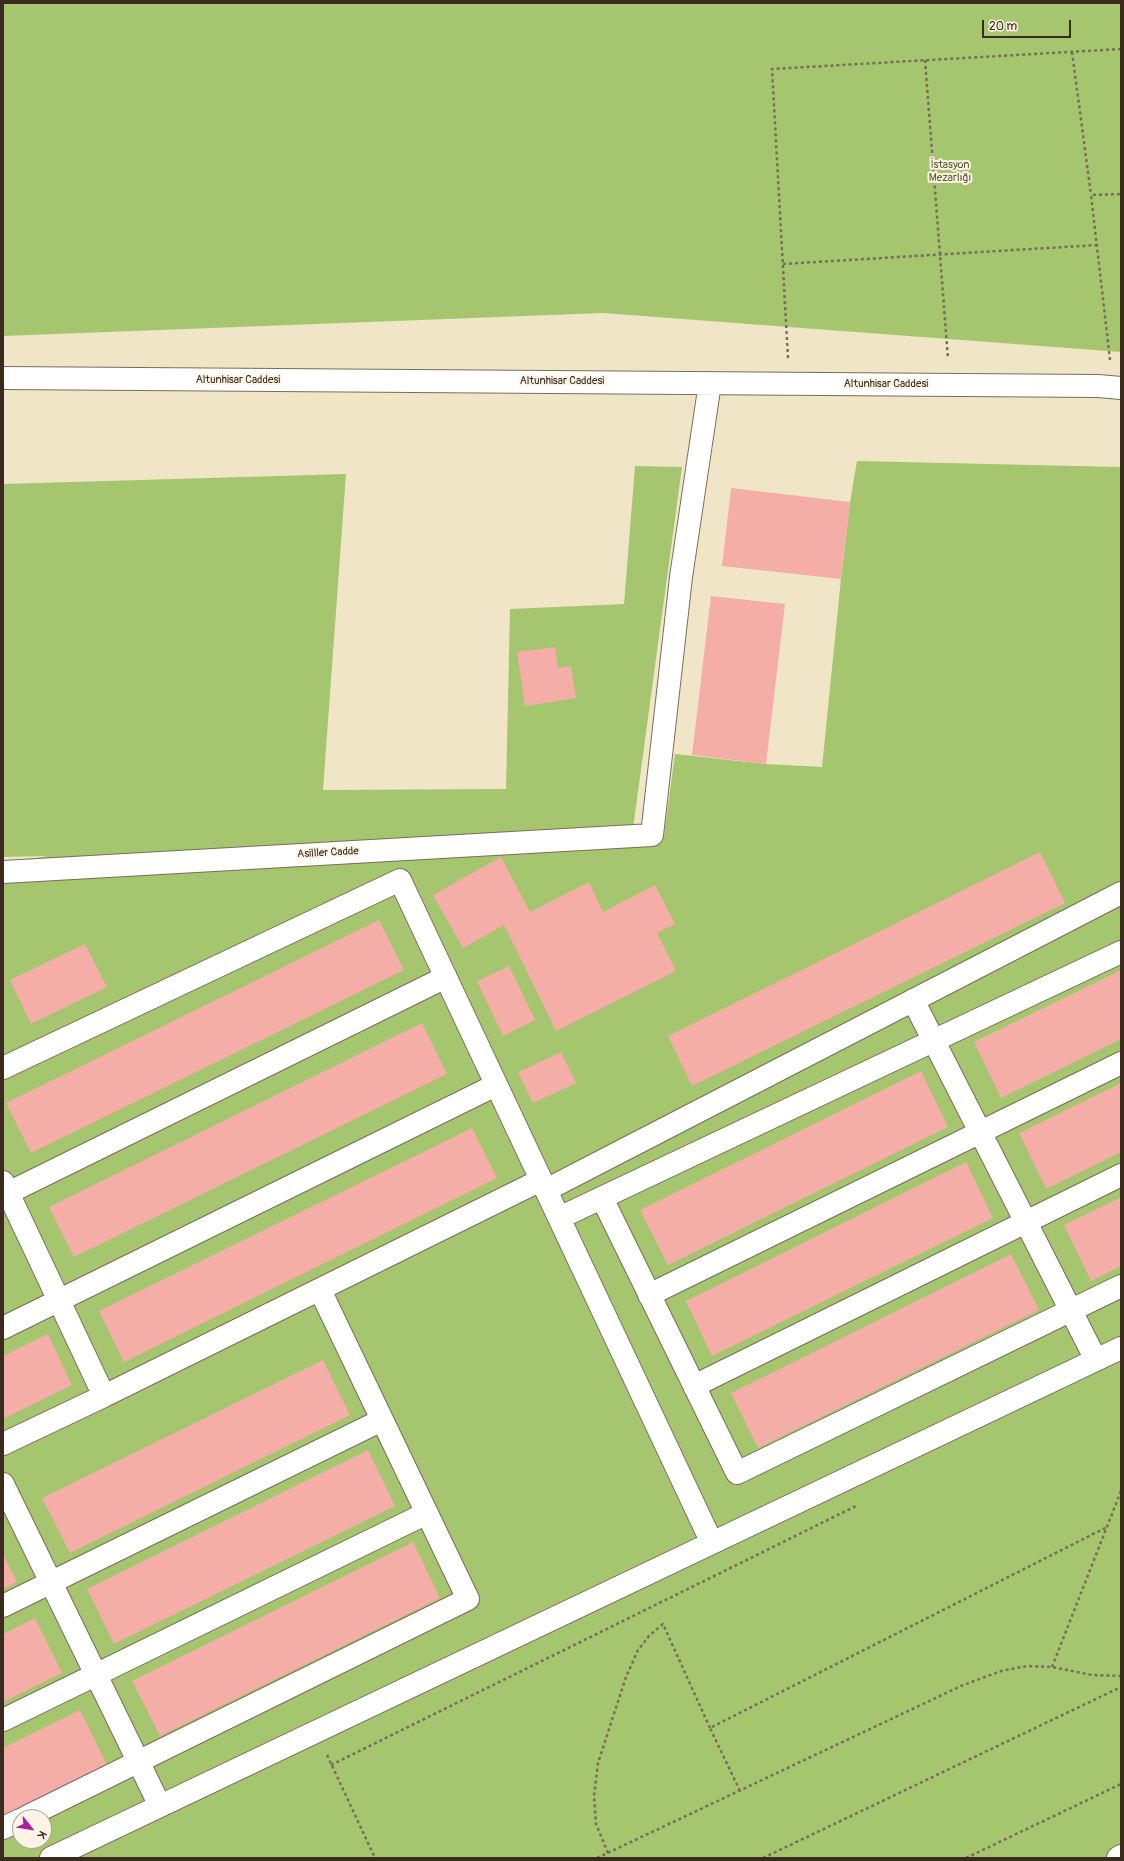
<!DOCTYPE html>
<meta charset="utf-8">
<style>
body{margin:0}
#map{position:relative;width:1124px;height:1861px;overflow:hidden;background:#f0e6c7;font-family:Pangolin,sans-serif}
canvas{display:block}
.frame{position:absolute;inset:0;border:4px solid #3b2a1e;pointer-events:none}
.north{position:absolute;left:12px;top:1809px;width:40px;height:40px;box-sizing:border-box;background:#fcf5e5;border:1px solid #afa495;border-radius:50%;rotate:120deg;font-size:11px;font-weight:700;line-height:16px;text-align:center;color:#3b2a1e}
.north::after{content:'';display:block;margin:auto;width:14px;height:18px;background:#b5179e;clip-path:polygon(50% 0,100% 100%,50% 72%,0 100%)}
.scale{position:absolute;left:982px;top:20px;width:89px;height:18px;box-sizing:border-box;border:2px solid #3b2a1e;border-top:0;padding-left:5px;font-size:12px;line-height:14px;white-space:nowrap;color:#3b2a1e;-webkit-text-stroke:3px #fcf5e5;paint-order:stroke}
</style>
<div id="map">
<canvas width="1124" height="1861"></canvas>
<div class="frame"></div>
<div class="north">K</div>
<div class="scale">20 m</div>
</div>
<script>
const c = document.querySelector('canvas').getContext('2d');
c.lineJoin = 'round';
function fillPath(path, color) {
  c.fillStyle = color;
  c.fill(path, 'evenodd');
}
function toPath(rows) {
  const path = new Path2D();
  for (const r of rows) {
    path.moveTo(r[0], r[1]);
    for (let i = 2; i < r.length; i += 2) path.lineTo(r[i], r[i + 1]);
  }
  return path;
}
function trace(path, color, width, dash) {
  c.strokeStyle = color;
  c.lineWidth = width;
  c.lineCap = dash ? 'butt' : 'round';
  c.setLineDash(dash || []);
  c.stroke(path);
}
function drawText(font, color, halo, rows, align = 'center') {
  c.font = font + ' Pangolin,sans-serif';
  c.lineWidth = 4;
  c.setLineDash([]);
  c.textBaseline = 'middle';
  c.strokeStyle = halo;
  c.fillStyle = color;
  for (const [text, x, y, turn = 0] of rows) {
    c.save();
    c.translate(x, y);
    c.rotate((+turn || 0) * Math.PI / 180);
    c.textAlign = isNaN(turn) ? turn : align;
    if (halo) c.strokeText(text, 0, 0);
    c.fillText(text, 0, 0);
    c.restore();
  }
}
fillPath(toPath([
 [3,3,1121,3,1121,352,603,313,3,336],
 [857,461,1121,467,1121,1858,3,1858,3,864,48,856,3,857,3,484,346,474,323,790,506,789,510,609,624,604,635,466,682,467,632,836,664,835,675,754,766,764,822,767,841,579,850,502],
 [20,1817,44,1817,44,1841,20,1841]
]), '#a5c66f');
fillPath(toPath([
 [731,488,850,502,841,579,722,566],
 [711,596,785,604,766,764,692,755],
 [555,647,558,668,571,666,576,698,525,706,517,652],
 [1040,852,1065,903,692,1086,668,1036],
 [501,857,530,912,589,882,603,912,655,885,675,924,657,933,676,971,556,1031,504,925,463,948,433,895],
 [379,920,404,970,31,1153,6,1103],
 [85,944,107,987,31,1024,10,980],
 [509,966,535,1020,503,1036,477,981],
 [1121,970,1121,1039,1001,1098,974,1042],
 [422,1023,447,1074,74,1257,49,1207],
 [561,1052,576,1083,533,1103,518,1072],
 [921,1071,948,1127,668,1265,640,1210],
 [1121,1083,1121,1152,1046,1189,1019,1133],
 [472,1128,497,1178,124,1362,99,1311],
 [966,1162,993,1218,712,1356,686,1301],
 [1121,1197,1121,1266,1091,1281,1064,1225],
 [1011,1254,1039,1310,758,1448,731,1393],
 [48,1334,72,1385,3,1419,3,1356],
 [323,1360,350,1415,70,1553,42,1498],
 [368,1450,395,1506,114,1644,87,1589],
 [413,1542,440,1598,160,1736,132,1681],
 [3,1554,17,1582,3,1589],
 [35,1618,62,1673,3,1702,3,1634],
 [80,1710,107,1765,3,1816,3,1748]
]), '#f4ada7');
const minor = toPath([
 [3,378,1098,386,1121,388],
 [3,872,652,835,681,577,710,383],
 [913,1000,1096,1360],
 [3,1068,400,880,712,1543],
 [3,1182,104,1396,541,1180],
 [546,1190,1121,893],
 [8,1193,446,977],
 [602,1198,737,1473,1121,1286],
 [559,1218,1121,952],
 [649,1295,1121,1063],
 [3,1328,496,1085],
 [694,1386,1121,1175],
 [3,1444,104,1396],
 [3,1484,160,1806],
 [3,1606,382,1420],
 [3,1720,427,1513],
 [26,1817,468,1599,320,1290],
 [3,1828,20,1820],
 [51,1858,1121,1348],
 [1118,1858,1121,1856]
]);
trace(minor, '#7a6c59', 24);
trace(toPath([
 [1072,52,1091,195],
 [925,60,948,359],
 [783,264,1097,245],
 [788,358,772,69,1121,49],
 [1110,360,1091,195,1121,194],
 [1052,1667,1121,1491],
 [327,1755,375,1858],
 [331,1765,856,1506],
 [740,1791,710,1728,1107,1527],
 [608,1853,596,1824,594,1796,598,1763,626,1677,638,1650,649,1636,663,1624,710,1728],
 [597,1858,961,1686,1001,1671,1027,1666,1052,1667,1092,1675,1121,1676],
 [763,1858,1121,1687],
 [966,1858,1121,1784]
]), '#7a6c59', 2.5, [3, 3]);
trace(minor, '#fff', 22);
drawText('11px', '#5b5936', '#fcf5e5', [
 ["İstasyon",950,165],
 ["Mezarlığı",950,178]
]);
drawText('11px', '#3b2a1e', '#fcf5e5', [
 ["Altunhisar Caddesi",238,380],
 ["Altunhisar Caddesi",562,381],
 ["Altunhisar Caddesi",886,384],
 ["Asilller Cadde",328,853,-3]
]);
</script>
